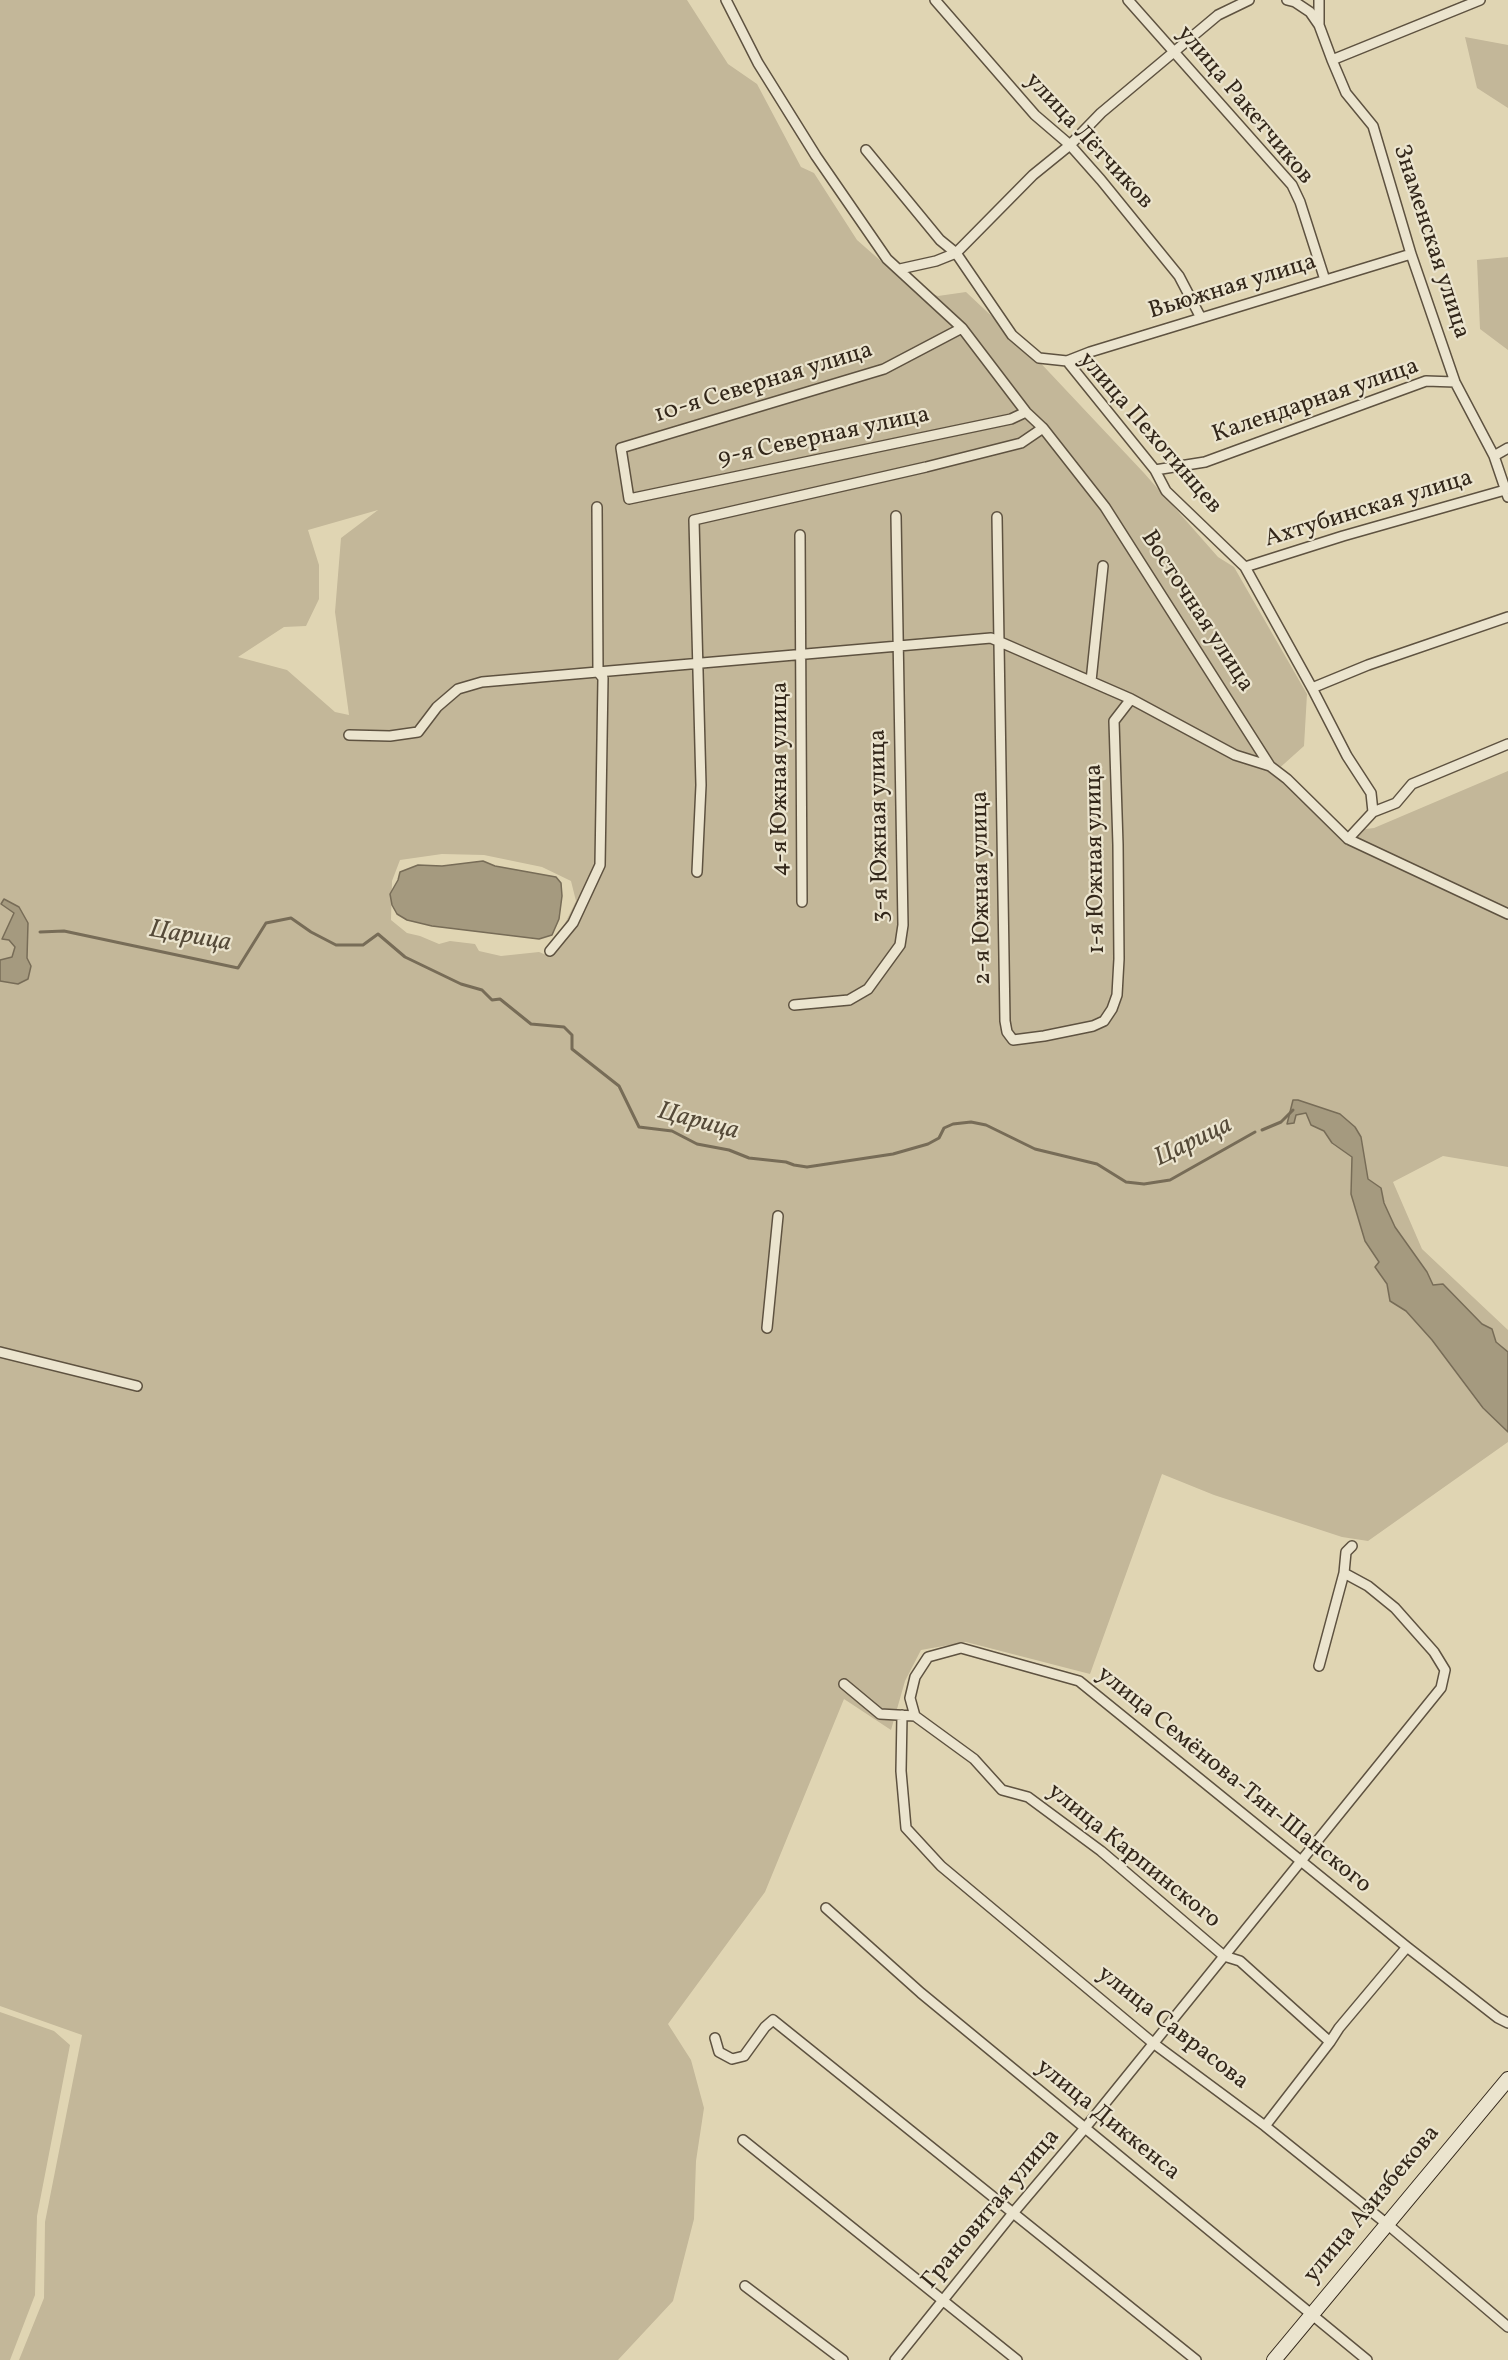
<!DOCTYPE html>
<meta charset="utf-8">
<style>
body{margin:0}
canvas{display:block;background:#e0d5b3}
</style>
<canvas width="1508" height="2360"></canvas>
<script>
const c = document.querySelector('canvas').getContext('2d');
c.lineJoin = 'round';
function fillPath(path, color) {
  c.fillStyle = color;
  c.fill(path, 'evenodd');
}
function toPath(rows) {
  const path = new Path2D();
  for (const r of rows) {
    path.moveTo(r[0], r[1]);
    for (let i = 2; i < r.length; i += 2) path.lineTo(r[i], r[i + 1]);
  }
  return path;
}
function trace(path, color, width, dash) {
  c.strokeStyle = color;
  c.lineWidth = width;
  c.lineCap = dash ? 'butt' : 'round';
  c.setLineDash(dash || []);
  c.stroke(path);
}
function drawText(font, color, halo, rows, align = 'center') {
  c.font = font + ' Vollkorn,serif';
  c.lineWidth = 4.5;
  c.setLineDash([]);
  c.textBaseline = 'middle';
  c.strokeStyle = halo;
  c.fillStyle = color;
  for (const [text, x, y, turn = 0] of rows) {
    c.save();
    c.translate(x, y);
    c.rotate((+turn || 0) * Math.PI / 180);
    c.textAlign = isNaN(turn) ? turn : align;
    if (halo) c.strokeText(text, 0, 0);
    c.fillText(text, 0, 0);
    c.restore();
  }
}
fillPath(toPath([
 [0,0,687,0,728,64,757,84,801,167,814,173,857,240,907,284,938,296,966,292,1033,355,1144,473,1218,557,1234,567,1307,694,1304,746,1275,772,1340,832,1374,828,1508,771,1508,1167,1443,1156,1393,1182,1422,1249,1508,1330,1508,1352,1496,1342,1492,1329,1482,1324,1443,1284,1433,1285,1427,1272,1395,1227,1384,1203,1381,1188,1368,1179,1315,1106,1298,1100,1293,1101,1291,1110,1296,1115,1306,1113,1311,1125,1324,1131,1332,1144,1352,1157,1351,1194,1365,1241,1379,1262,1375,1267,1387,1284,1391,1301,1406,1311,1432,1340,1482,1408,1508,1432,1508,1442,1368,1541,1342,1537,1214,1495,1162,1474,1090,1674,966,1642,921,1650,905,1681,891,1730,844,1699,765,1892,668,2024,691,2060,704,2108,696,2161,694,2219,673,2301,618,2360,19,2360,44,2298,45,2222,82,2035,0,2006],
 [378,510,341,538,335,612,349,715,335,712,287,670,238,657,284,627,306,626,319,599,319,565,308,530],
 [442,854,484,855,542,867,571,881,576,901,549,956,539,952,501,956,479,951,475,944,450,941,439,944,420,936,407,933,391,920,392,881,400,860],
 [1465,37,1508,45,1508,108,1477,88],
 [1508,257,1508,350,1480,329,1477,260],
 [0,2012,54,2031,70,2045,37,2216,35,2295,10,2360,0,2360]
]), '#c3b799');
const water = toPath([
 [483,861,495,866,556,877,561,883,562,896,559,919,552,935,539,939,432,926,407,920,397,914,392,905,390,894,398,880,400,872,418,865,442,866,483,861],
 [4,899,19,907,28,923,27,958,31,966,28,979,18,984,0,981,0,960,12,957,15,947,9,940,2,939,14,913,1,904,4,899],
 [1293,1100,1298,1100,1340,1114,1355,1127,1361,1137,1368,1179,1381,1188,1384,1203,1395,1227,1427,1272,1433,1285,1443,1284,1482,1324,1492,1329,1496,1342,1508,1352,1508,1432,1483,1408,1432,1340,1406,1311,1390,1301,1387,1284,1375,1267,1379,1262,1365,1241,1351,1194,1352,1157,1332,1143,1324,1131,1311,1125,1306,1113,1296,1115,1294,1123,1287,1124,1293,1100]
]);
fillPath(water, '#a59a7f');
trace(water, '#776c57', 1.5);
trace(toPath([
 [40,932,64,931,238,968,266,923,291,918,311,932,336,945,363,945,378,934,405,957,461,984,482,990,492,1000,500,999,531,1024,564,1027,572,1035,572,1049,619,1086,639,1127,672,1131,697,1144,729,1150,749,1158,786,1162,794,1165,807,1167,893,1154,928,1144,939,1138,944,1128,953,1124,971,1122,986,1125,1035,1149,1097,1164,1126,1182,1144,1184,1170,1180,1255,1132],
 [1262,1130,1281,1122,1293,1110]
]), '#776c57', 3);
const minor = toPath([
 [726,0,758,63,816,156,887,259,962,328,1026,412,1043,428,1105,507,1270,766,1287,779,1348,839,1508,914],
 [935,0,1035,115,1070,145,1101,180,1179,276,1201,318],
 [1128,0,1292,185,1300,202,1325,280],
 [1287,0,1295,2,1310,12,1319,25],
 [1319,0,1319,25,1332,60,1346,93,1373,126,1411,254,1455,382,1494,456,1508,497],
 [1332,60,1480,0],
 [866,150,940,240,956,253,1012,335,1039,358,1067,361,1155,470,1166,491,1245,567,1312,688,1347,756,1371,793,1373,812],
 [900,269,936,261,956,253,1033,175,1070,145,1101,113,1218,15,1249,0],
 [962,328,884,369,621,448,629,499,1011,419,1026,412],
 [1067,361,1090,352,1411,254],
 [1494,456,1508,448],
 [1155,470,1205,462,1426,381,1455,382],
 [997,517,1005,1021,1007,1032,1013,1040,1044,1036,1093,1026,1104,1021,1112,1009,1117,995,1119,959,1118,845,1114,721,1131,699],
 [800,535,802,902],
 [1245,567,1343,536,1505,490],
 [1091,681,1103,566],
 [1312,688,1368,665,1508,617],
 [349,735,390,736,418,732,437,707,458,689,482,682,991,638,1131,699,1235,755,1270,766],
 [1348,839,1373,812,1396,803,1412,784,1508,744],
 [697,872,701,785,694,520,926,467,1021,443,1043,428],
 [550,951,573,923,600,865,603,678,598,672,597,507],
 [794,1005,849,1000,868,989,900,945,903,925,896,516],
 [767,1328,778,1216],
 [0,1352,137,1386],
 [1319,1666,1344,1573,1346,1552,1352,1546],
 [844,1684,880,1714,915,1716,974,1759,1002,1790,1028,1797,1101,1851,1224,1956,1240,1961,1330,2042],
 [902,1715,901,1771,906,1828,941,1866,1153,2043,1265,2126,1387,2224,1508,2327],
 [915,1716,910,1698,915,1677,928,1657,961,1648,1079,1681,1407,1947,1498,2018,1508,2023],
 [826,1908,921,1993,1367,2360],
 [715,2038,719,2052,732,2059,744,2056,765,2027,773,2020,1196,2360],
 [1265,2126,1330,2042,1339,2028,1407,1947],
 [743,2140,1017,2360],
 [745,2286,843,2360],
 [895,2360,1013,2213,1085,2128,1441,1688,1445,1670,1434,1652,1395,1608,1368,1586,1344,1573]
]);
const secondary = toPath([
 [1274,2360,1508,2079]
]);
trace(minor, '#5e5240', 12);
trace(secondary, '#33271a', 16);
trace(minor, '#ebe4ce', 9);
trace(secondary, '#ebe4ce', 14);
drawText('24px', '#33271a', '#ebe4ce', [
 ["улица Ракетчиков",1244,106,50],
 ["улица Лётчиков",1088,142,47],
 ["Знаменская улица",1430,242,72],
 ["Вьюжная улица",1233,288,-17],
 ["10-я Северная улица",764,384,-17],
 ["Календарная улица",1316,402,-19],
 ["улица Пехотинцев",1149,434,49],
 ["9-я Северная улица",824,438,-12],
 ["Ахтубинская улица",1369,510,-17],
 ["Восточная улица",1196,612,57],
 ["4-я Южная улица",782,779,-90],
 ["3-я Южная улица",881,826,-91],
 ["1-я Южная улица",1097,859,-91],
 ["2-я Южная улица",983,888,-91],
 ["улица Семёнова-Тян-Шанского",1233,1781,39],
 ["улица Карпинского",1133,1857,39],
 ["улица Саврасова",1172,2029,38],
 ["улица Диккенса",1107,2121,39],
 ["улица Азизбекова",1373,2205,-50],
 ["Грановитая улица",992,2210,-50]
]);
drawText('italic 26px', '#554a38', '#ebe4ce', [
 ["Царица",190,938,10],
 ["Царица",698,1123,15],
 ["Царица",1194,1143,-26]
]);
</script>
